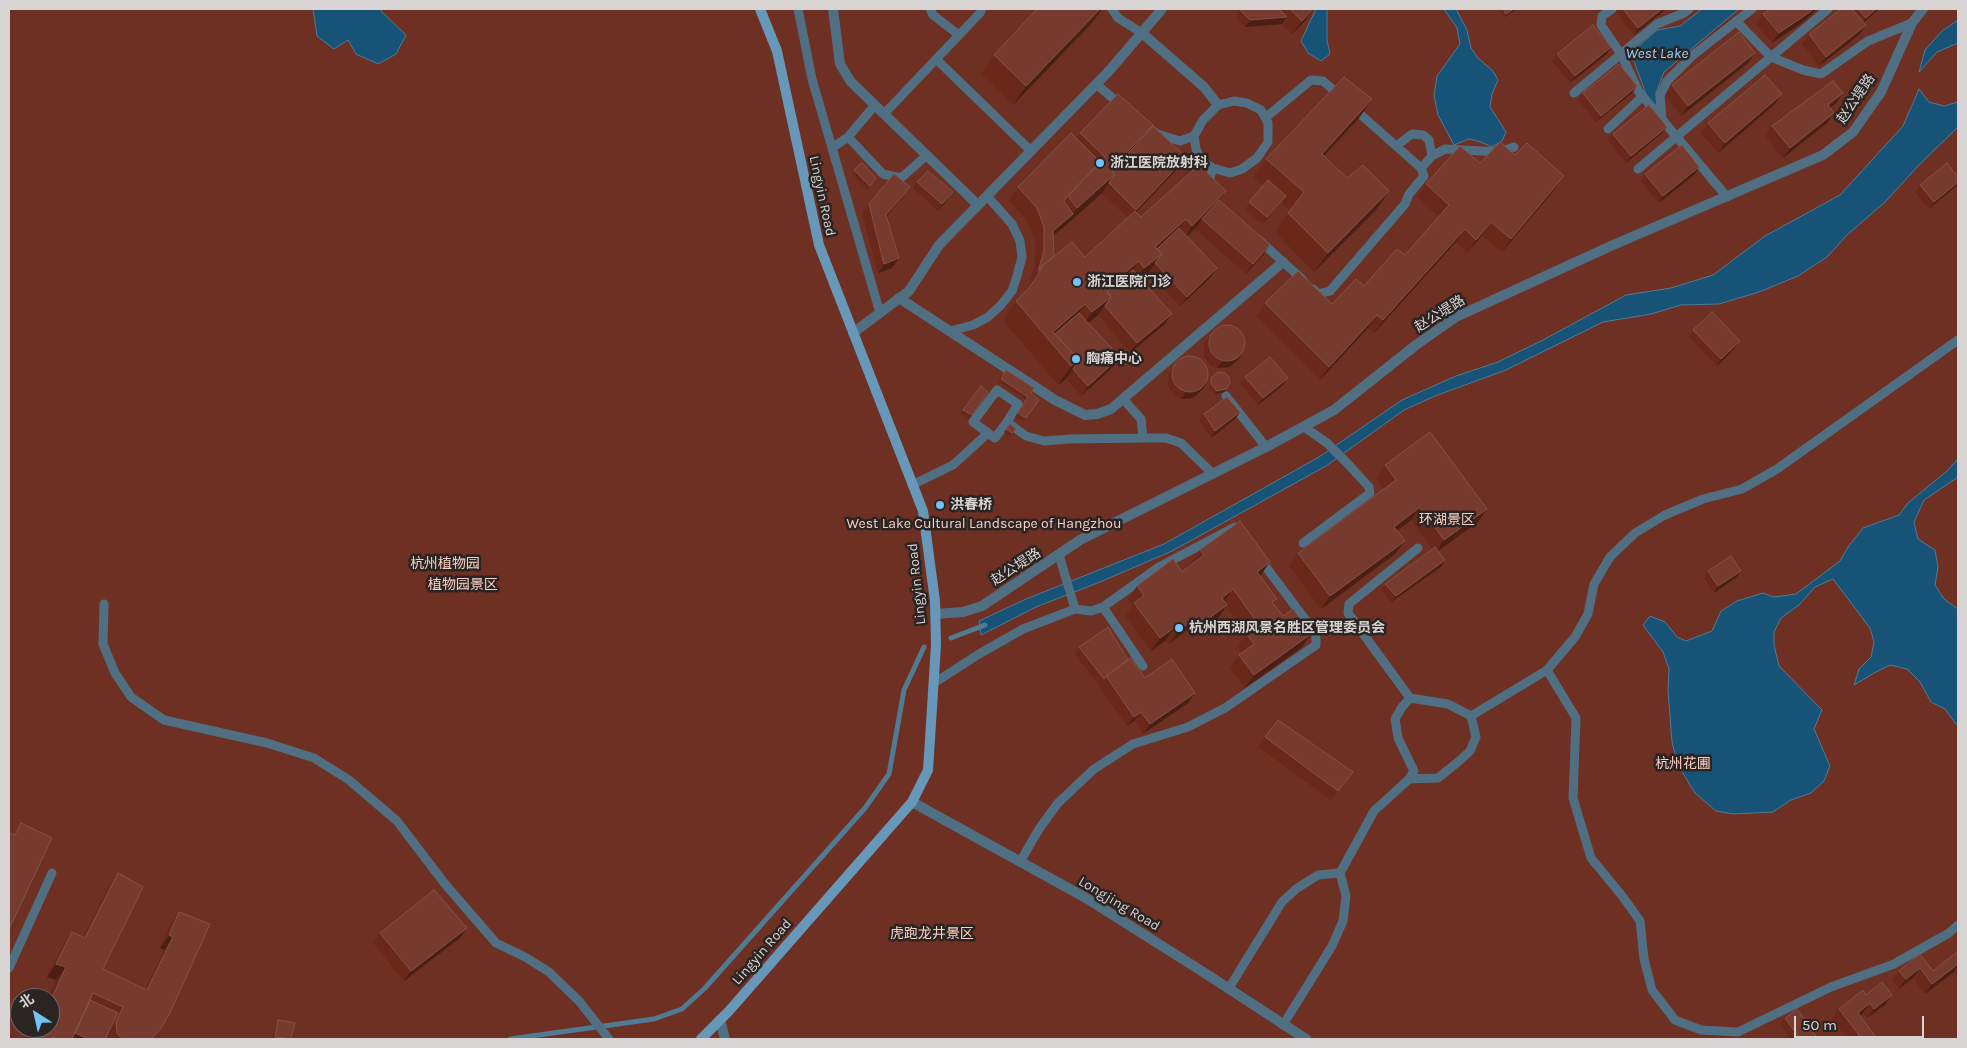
<!DOCTYPE html>
<meta charset="utf-8">
<style>
body{margin:0}
#map{position:relative;width:1967px;height:1048px;overflow:hidden;background:#2a2422;font-family:Karla,"Noto Sans SC",sans-serif}
canvas{display:block}
.frame{position:absolute;inset:0;border:10px solid #d8d4d3;pointer-events:none}
.north{position:absolute;left:10px;top:988px;width:50px;height:50px;box-sizing:border-box;background:#2a2422;border:1px solid #706a69;border-radius:50%;rotate:325deg;font-size:14px;font-weight:700;line-height:20px;text-align:center;color:#d8d4d3}
.north::after{content:'';display:block;margin:auto;width:18px;height:22px;background:#73c1f5;clip-path:polygon(50% 0,100% 100%,50% 72%,0 100%)}
.scale{position:absolute;left:1794px;top:1016px;width:130px;height:22px;box-sizing:border-box;border:2px solid #d8d4d3;border-top:0;padding-left:6px;font-size:15px;line-height:18px;white-space:nowrap;color:#d8d4d3;-webkit-text-stroke:4px #2a2422;paint-order:stroke}
</style>
<div id="map">
<canvas width="1967" height="1048"></canvas>
<div class="frame"></div>
<div class="north">北</div>
<div class="scale">50 m</div>
</div>
<script>
const c = document.querySelector('canvas').getContext('2d');
c.lineJoin = 'round';
function fillPath(path, color) {
  c.fillStyle = color;
  c.fill(path, 'evenodd');
}
function toPath(rows) {
  const path = new Path2D();
  for (const r of rows) {
    if (r.length === 3) {
      path.moveTo(r[0] + r[2], r[1]);
      path.arc(r[0], r[1], r[2], 0, 2 * Math.PI);
      continue;
    }
    path.moveTo(r[0], r[1]);
    for (let i = 2; i < r.length; i += 2) path.lineTo(r[i], r[i + 1]);
  }
  return path;
}
function trace(path, color, width, dash) {
  c.strokeStyle = color;
  c.lineWidth = width;
  c.lineCap = dash ? 'butt' : 'round';
  c.setLineDash(dash || []);
  c.stroke(path);
}
function drawText(font, color, halo, rows, align = 'center') {
  c.font = font + ' Karla,"Noto Sans SC",sans-serif';
  c.lineWidth = 5;
  c.setLineDash([]);
  c.textBaseline = 'middle';
  c.strokeStyle = halo;
  c.fillStyle = color;
  for (const [text, x, y, turn = 0] of rows) {
    c.save();
    c.translate(x, y);
    c.rotate((+turn || 0) * Math.PI / 180);
    c.textAlign = isNaN(turn) ? turn : align;
    if (halo) c.strokeText(text, 0, 0);
    c.fillText(text, 0, 0);
    c.restore();
  }
}
fillPath(toPath([
 [9,9,1958,9,1958,1039,9,1039],
 [20,998,50,998,50,1028,20,1028]
]), '#6d3023');
const water = toPath([
 [313,9,382,9,381,11,406,35,396,54,378,64,356,54,348,40,334,49,317,36,313,9],
 [1316,9,1327,9,1327,40,1330,54,1321,61,1308,53,1301,41,1316,9],
 [1444,9,1456,9,1467,30,1471,48,1478,58,1493,71,1498,80,1492,94,1490,107,1506,132,1502,141,1492,147,1481,142,1469,139,1454,145,1438,115,1434,96,1437,76,1460,44,1457,28,1444,9],
 [1702,9,1739,9,1664,72,1656,93,1658,115,1647,97,1631,53,1657,30,1680,26,1702,9],
 [1958,20,1958,43,1937,52,1919,72,1925,50,1942,31,1958,20],
 [1919,89,1929,102,1944,106,1958,102,1958,127,1919,165,1885,202,1847,235,1827,257,1798,276,1759,292,1719,304,1681,305,1651,314,1603,322,1506,370,1435,396,1404,410,1326,466,1172,551,1100,582,1036,607,981,635,979,621,1026,599,1164,544,1319,457,1402,400,1456,376,1498,362,1543,340,1626,295,1671,288,1713,275,1765,236,1840,195,1903,126,1919,89],
 [1958,459,1958,477,1924,500,1914,522,1918,539,1935,550,1938,567,1935,585,1944,599,1958,609,1958,724,1956,724,1945,709,1931,702,1920,682,1907,669,1890,665,1874,673,1854,685,1859,669,1871,657,1874,642,1870,628,1833,579,1815,587,1799,605,1781,618,1774,632,1774,645,1779,666,1822,710,1814,729,1830,766,1824,781,1811,793,1791,800,1773,812,1733,814,1716,811,1695,793,1678,765,1672,742,1668,691,1669,669,1663,652,1643,625,1650,616,1665,622,1677,637,1686,641,1712,631,1721,611,1737,601,1763,593,1774,597,1796,594,1840,561,1848,547,1863,528,1899,515,1908,503,1947,471,1958,459]
]);
fillPath(water, '#175377');
trace(water, '#517a93', 1);
trace(toPath([
 [951,638,985,625],
 [510,1039,654,1019,682,1009,705,988,865,808,889,774,904,690,924,647]
]), '#517a93', 5);
trace(toPath([
 [798,9,812,79,880,313],
 [930,9,933,15,959,35],
 [1112,9,1118,18,1142,33],
 [1612,9,1602,16,1601,25,1621,54,1639,92,1727,197],
 [1736,21,1771,57,1803,70,1821,74,1868,41,1912,23],
 [936,59,1031,151],
 [1096,84,1121,105],
 [1574,93,1657,24,1684,13,1689,9],
 [1234,101,1247,103,1261,110,1268,123,1268,142,1257,158,1242,169,1230,173,1213,168,1202,162,1196,149,1194,136,1203,120,1218,105,1234,101],
 [884,114,980,13,982,9],
 [1265,118,1311,80,1323,81,1340,96],
 [1662,119,1660,96,1667,81,1692,56,1752,9],
 [1141,122,1157,134,1180,141,1194,136],
 [1608,129,1643,96],
 [848,137,883,174,901,178,927,155],
 [1396,146,1412,134,1423,135,1429,140,1432,156,1421,168],
 [832,148,848,137,875,105],
 [1432,156,1445,149,1500,152,1514,147],
 [1638,169,1828,9],
 [1207,187,1213,168],
 [1259,240,1303,280],
 [1313,289,1318,294,1330,291,1405,204,1409,194,1424,176,1421,168,1352,107],
 [950,331,973,325,988,317,1000,306,1012,291,1017,276,1022,257,1020,241,1012,224,987,196],
 [1226,396,1266,447],
 [1123,399,1141,419,1143,438,1166,438,1181,443,1213,474],
 [988,433,973,422,997,390,1018,404,1007,422],
 [912,485,953,465,988,433,995,438,1007,422,1026,436,1044,441,1070,439,1143,438],
 [1303,543,1370,493,1369,487,1347,463,1327,443,1304,427],
 [1059,555,1075,609],
 [104,604,103,644,115,673,131,697,164,720,267,743,314,758,349,780,397,821,445,884,496,943,525,957,549,972,579,1001,609,1039],
 [1103,607,1159,567,1235,527],
 [1547,670,1576,718,1573,798,1591,858,1623,897,1640,921,1644,959,1652,990,1675,1020,1701,1030,1738,1032,1831,987,1894,964,1949,933,1958,925],
 [934,683,979,654,1023,629,1075,609,1091,611,1103,607,1143,666],
 [1410,698,1348,613,1349,604,1418,548],
 [1409,779,1414,771,1398,738,1395,719,1402,707,1410,698,1448,704,1471,716],
 [1020,862,1039,829,1058,803,1094,769,1133,744,1188,727,1225,708,1316,645,1316,634,1260,559],
 [9,968,52,873],
 [1229,988,1282,902,1296,889,1318,875,1340,873],
 [1283,1025,1332,946,1343,921,1346,896,1340,873,1374,811,1409,779,1438,778,1458,762,1470,751,1476,737,1471,716,1547,670,1575,637,1588,614,1594,584,1610,557,1635,533,1665,515,1703,499,1742,489,1777,469,1958,340]
]), '#516f83', 9);
trace(toPath([
 [833,9,840,64,851,82,978,205],
 [1142,33,1204,87,1218,105],
 [899,298,1055,400,1085,415,1097,414,1111,409,1283,262],
 [853,333,909,291,939,245,1109,71,1162,9],
 [935,614,963,612,982,606,1080,540,1266,447,1334,410,1416,345,1456,317,1613,245,1823,155,1853,132,1881,92,1912,23,1923,9],
 [720,1020,725,1039]
]), '#516f83', 10);
trace(toPath([
 [912,802,1086,898,1211,977,1306,1039]
]), '#516f83', 10);
trace(toPath([
 [701,1039,729,1011,912,802,928,770,936,645,935,601,923,511,819,245,777,51,760,9]
]), '#6898b9', 10);
fillPath(toPath([
 [1037,9,1102,9,1092,23,1013,105,981,74,994,55],
 [1239,9,1313,9,1305,21,1292,34,1282,24,1245,27,1236,17],
 [1499,9,1516,9,1514,11,1504,17],
 [1618,9,1666,9,1634,35,1616,12],
 [1770,9,1817,9,1803,22,1772,43,1756,24,1763,14],
 [1841,9,1879,9,1864,22,1866,25,1859,35,1819,66,1802,44,1809,34],
 [1611,47,1607,54,1570,83,1552,61,1557,54],
 [1748,63,1681,116,1665,95,1672,85],
 [1637,86,1632,93,1596,122,1578,100,1583,93],
 [1843,93,1836,103,1830,108,1827,123,1783,158,1765,136,1772,126],
 [1372,99,1359,118,1324,156,1376,210,1314,272,1275,232,1290,210,1281,202,1262,224,1245,209,1263,186,1253,177,1266,159],
 [1775,104,1718,153,1701,133,1708,123],
 [1153,125,1146,134,1179,167,1136,212,1141,217,1226,191,1219,200,1263,255,1246,274,1195,229,1198,225,1187,237,1210,278,1180,306,1148,272,1140,279,1165,324,1130,353,1098,315,1088,323,1113,367,1081,396,1066,379,1058,385,1003,320,1016,301,1027,290,1029,284,1035,264,1035,240,1027,221,1009,200,1018,187,1076,138,1080,133],
 [1102,193,1128,218,1085,257,1054,256,1053,236],
 [1667,127,1662,133,1626,163,1608,140,1613,134],
 [1480,163,1555,189,1502,252,1482,235,1467,253,1456,242,1374,333,1368,328,1320,380,1256,316,1265,303,1332,304,1364,286,1405,255,1439,217,1417,197,1426,184],
 [854,170,876,178,867,190,852,174],
 [1645,174,1695,174,1659,203,1641,181],
 [917,182,953,192,938,211,913,188],
 [1920,185,1956,186,1929,209,1915,192],
 [903,196,887,216,899,258,892,268,878,273,862,214,869,204],
 [1693,330,1735,348,1717,366,1689,337],
 [1209,337,1243,352,1239,359,1229,367,1217,368,1211,366,1204,356,1204,343],
 [1173,367,1207,383,1203,389,1193,398,1181,399,1175,396,1168,386,1168,374],
 [1006,370,1039,400,1023,421,1015,417,1026,400,998,382],
 [1245,377,1283,385,1258,405,1240,383],
 [1211,378,1224,392,1215,394,1209,388,1209,381],
 [981,386,988,392,969,419,961,413],
 [1240,412,1235,419,1211,438,1199,420,1204,414],
 [1010,424,1016,429,1010,437,1004,432],
 [1385,465,1487,509,1478,522,1438,551,1441,567,1391,602,1381,590,1385,584,1432,549,1411,520,1397,531,1395,554,1321,609,1289,566,1298,553,1384,489,1376,478],
 [1200,550,1261,575,1260,576,1277,599,1273,603,1283,616,1311,634,1302,647,1245,688,1230,668,1239,655,1242,653,1237,647,1247,634,1226,606,1218,618,1192,637,1187,630,1169,644,1166,640,1151,651,1125,616,1133,605,1128,599,1137,586,1182,572,1192,564,1191,563],
 [1708,571,1741,571,1737,577,1714,593,1704,578],
 [1079,647,1128,660,1145,678,1188,703,1143,734,1134,721,1127,726,1099,686,1075,654],
 [1265,737,1346,782,1331,800,1258,747],
 [118,873,103,969,145,989,164,950,160,948,170,925,179,912,153,1039,107,1039,107,1035,105,1039,24,1039,30,1028,50,1028,50,998,48,998,56,980,47,977,63,945,72,932,83,937,109,886],
 [467,928,460,938,404,981,373,943,380,933],
 [1958,951,1958,977,1954,972,1925,994,1913,978,1899,989,1892,980,1899,971,1920,954,1933,971],
 [1866,995,1885,1005,1867,1018,1863,1013,1860,1016,1873,1039,1848,1039,1832,1019,1839,1009],
 [1785,1018,1818,1039,1791,1039,1780,1024],
 [278,1020,291,1039,272,1039,276,1024]
]), '#6a281a');
fillPath(toPath([
 [1100,9,1102,9,1092,23,1013,105,1026,86],
 [1313,9,1305,21,1292,34,1302,21],
 [1514,9,1516,9,1514,11,1504,17,1506,14],
 [1662,9,1666,9,1634,35,1638,28],
 [1813,9,1817,9,1803,22,1772,43,1779,33],
 [1876,9,1879,9,1861,25,1866,18],
 [1287,17,1282,24,1245,27,1250,20],
 [1866,25,1859,35,1819,66,1826,57],
 [1611,47,1607,54,1570,83,1575,76],
 [1755,53,1748,63,1681,116,1688,106],
 [1637,86,1632,93,1596,122,1601,116],
 [1843,93,1836,103,1821,115,1828,105],
 [1782,94,1775,104,1718,153,1725,143],
 [1372,99,1359,118,1308,173,1322,154],
 [1834,113,1827,123,1783,158,1790,148],
 [1153,125,1140,143,1105,180,1110,170],
 [1667,127,1662,133,1626,163,1631,156],
 [1186,157,1179,167,1129,220,1136,210],
 [1699,167,1695,174,1659,203,1663,196],
 [1115,174,1102,193,1064,227,1043,244,1053,231,1073,214,1077,208],
 [1564,176,1555,189,1502,252,1511,239],
 [1958,182,1958,184,1956,186,1929,209,1934,202],
 [910,187,903,196,880,225,886,215],
 [1226,191,1212,210,1202,219,1198,225,1179,245,1192,226],
 [1389,191,1376,210,1314,272,1328,253],
 [953,192,948,199,938,211,942,204],
 [1286,196,1281,202,1262,224,1267,217],
 [1186,219,1172,238,1149,256,1142,265,1155,247],
 [1491,222,1482,235,1467,253,1476,240],
 [1465,229,1456,242,1374,333,1383,320],
 [1270,245,1263,255,1246,274,1253,264],
 [1162,254,1148,273,1131,286,1144,268],
 [899,258,892,268,878,273,884,264],
 [1139,261,1126,280,1101,300,1105,289],
 [1217,268,1210,278,1180,306,1187,297],
 [1111,297,1098,315,1079,331,1092,312],
 [1085,304,1072,323,1050,341,1053,332],
 [1172,314,1165,324,1130,353,1137,343],
 [1377,315,1368,328,1320,380,1329,367],
 [1740,341,1735,348,1717,366,1721,359],
 [1243,352,1239,359,1229,367,1217,368,1222,362],
 [1120,357,1113,367,1081,396,1088,386],
 [1079,360,1066,379,1058,385,1071,366],
 [1288,378,1283,385,1258,405,1263,398],
 [1207,383,1203,389,1193,398,1181,399,1186,392],
 [1226,389,1224,392,1215,394,1217,391],
 [1240,412,1235,419,1211,438,1215,431],
 [1420,507,1411,520,1385,540,1394,527],
 [1487,509,1478,522,1435,553,1444,540],
 [1405,541,1395,554,1321,609,1330,596],
 [1445,560,1441,567,1391,602,1396,596],
 [1270,562,1261,575,1248,585,1257,572],
 [1741,571,1737,577,1714,593,1718,586],
 [1233,589,1224,602,1222,598],
 [1227,605,1218,618,1192,637,1201,624],
 [1197,617,1187,630,1169,644,1178,631],
 [1175,627,1166,640,1151,651,1160,638],
 [1311,634,1302,647,1245,688,1254,675],
 [1195,693,1188,703,1143,734,1150,724],
 [1141,712,1134,721,1127,726,1134,717],
 [467,928,460,938,404,981,411,971],
 [169,935,173,937,164,950,160,948],
 [56,964,66,967,56,980,47,977],
 [1958,964,1958,965,1954,972,1925,994,1932,984],
 [1920,968,1913,978,1899,989,1906,979],
 [1892,995,1885,1005,1867,1018,1874,1009],
 [1870,1003,1863,1013,1851,1023,1858,1013],
 [73,1033,89,1039,69,1039]
]), '#4c1f15');
const building = toPath([
 [1037,9,1100,9,1026,86,994,55,1037,9],
 [1241,9,1279,9,1287,17,1250,20,1240,10,1241,9],
 [1290,9,1313,9,1302,21,1290,9],
 [1503,9,1514,9,1506,14,1503,9],
 [1623,9,1662,9,1638,28,1623,9],
 [1770,9,1813,9,1810,12,1779,33,1763,14,1770,9],
 [1841,9,1852,9,1866,25,1826,57,1809,34,1841,9],
 [1858,9,1876,9,1866,18,1858,9],
 [1593,25,1611,47,1575,76,1557,54,1593,25],
 [1739,32,1755,53,1688,106,1672,85,1739,32],
 [1619,64,1637,86,1601,116,1583,93,1619,64],
 [1765,75,1782,94,1725,143,1708,123,1765,75],
 [1344,77,1372,99,1322,154,1347,178,1363,165,1389,191,1328,253,1288,213,1304,192,1266,159,1344,77],
 [1833,81,1843,93,1828,105,1834,113,1790,148,1772,126,1833,81],
 [1118,94,1153,125,1110,170,1115,174,1077,208,1068,196,1105,157,1080,133,1118,94],
 [1649,105,1667,127,1631,156,1613,134,1649,105],
 [1153,126,1186,157,1136,210,1109,183,1115,174,1112,171,1153,126],
 [1071,133,1100,162,1068,196,1064,201,1073,214,1053,231,1054,256,1042,266,1038,271,1044,251,1044,227,1037,208,1018,187,1071,133],
 [1500,142,1515,155,1527,143,1564,176,1511,239,1491,222,1476,240,1465,229,1383,320,1377,315,1329,367,1265,303,1298,271,1332,304,1356,279,1364,286,1397,249,1405,255,1449,205,1426,184,1460,146,1480,163,1500,142],
 [1682,145,1699,167,1663,196,1645,174,1682,145],
 [862,163,876,178,870,186,854,170,862,163],
 [1947,163,1958,177,1958,182,1934,202,1920,185,1947,163],
 [1199,165,1226,191,1192,226,1186,219,1155,247,1162,254,1144,268,1139,261,1105,289,1111,297,1092,312,1085,304,1053,332,1079,360,1071,366,1016,301,1028,289,1038,275,1042,266,1072,242,1085,257,1135,211,1141,217,1199,165],
 [928,171,953,192,942,204,917,182,928,171],
 [894,174,910,187,886,215,899,258,884,264,869,204,894,174],
 [1268,180,1286,196,1267,217,1249,202,1268,180],
 [1219,200,1270,245,1253,264,1202,219,1219,200],
 [1179,228,1217,268,1187,297,1155,263,1162,254,1157,249,1179,228],
 [1133,270,1172,314,1137,343,1105,306,1111,297,1107,291,1133,270],
 [1712,312,1740,341,1721,359,1693,330,1712,312],
 [1079,313,1120,357,1088,386,1073,369,1079,360,1055,334,1079,313],
 [1227,343,18],
 [1190,374,18],
 [1270,357,1288,378,1263,398,1245,377,1270,357],
 [1006,370,1034,388,1031,393,1039,400,1026,418,1018,413,1028,397,1001,379,1006,370],
 [1218,372,1225,373,1229,377,1230,383,1226,389,1217,391,1211,384,1211,378,1218,372],
 [981,386,988,392,972,415,963,410,981,386],
 [1227,397,1240,412,1215,431,1204,414,1227,397],
 [1010,424,1016,429,1012,433,1006,429,1010,424],
 [1430,432,1487,509,1444,540,1420,507,1394,527,1405,541,1330,596,1298,553,1396,480,1385,465,1430,432],
 [1240,521,1270,562,1257,572,1277,599,1272,602,1283,616,1293,609,1311,634,1254,675,1239,655,1254,644,1246,634,1259,625,1233,589,1222,598,1227,605,1201,624,1197,617,1178,631,1175,627,1160,638,1134,603,1144,595,1137,586,1173,559,1182,572,1204,555,1200,550,1240,521],
 [1435,547,1445,560,1396,596,1385,584,1435,547],
 [1731,556,1741,571,1718,586,1708,571,1731,556],
 [1108,627,1128,660,1106,676,1104,679,1079,647,1108,627],
 [1131,658,1145,678,1172,659,1195,693,1150,724,1141,712,1134,717,1106,676,1131,658],
 [1278,720,1353,772,1338,791,1265,737,1278,720],
 [21,823,52,838,9,929,9,833,15,835,21,823],
 [118,873,143,887,103,969,147,990,173,937,169,935,179,912,210,924,170,1013,161,1028,151,1039,122,1039,117,1033,116,1022,123,1007,93,993,72,1039,57,1039,53,1037,51,1039,36,1039,29,1035,32,1028,50,1028,50,1002,66,967,56,964,72,932,85,938,118,873],
 [434,890,467,928,411,971,380,933,434,890],
 [1958,951,1958,964,1932,984,1920,968,1906,979,1899,971,1920,954,1933,971,1958,951],
 [1882,982,1892,995,1874,1009,1870,1003,1858,1013,1875,1036,1871,1039,1854,1039,1859,1035,1839,1009,1863,990,1866,995,1882,982],
 [90,1000,118,1013,105,1039,89,1039,75,1033,90,1000],
 [1797,1009,1818,1039,1800,1039,1785,1018,1797,1009],
 [278,1020,295,1023,291,1039,275,1037,278,1020]
]);
fillPath(building, '#763a2e');
trace(building, '#855248', 1);
for (const [x, y, r, color] of [
 [1100,163,5,"#73c1f5"],
 [1077,282,5,"#73c1f5"],
 [1076,359,5,"#73c1f5"],
 [940,505,5,"#73c1f5"],
 [1179,628,5,"#73c1f5"]
]) {
  const dot = new Path2D();
  dot.arc(x, y, r, 0, 2 * Math.PI);
  c.fillStyle = color;
  c.fill(dot);
  trace(dot, '#2a2422', 2);
}
drawText('14px', '#d8d4d3', '#2a2422', [
 ["赵公堤路",1856,99,-56],
 ["Lingyin Road",822,196,78],
 ["赵公堤路",1440,314,-32],
 ["赵公堤路",1016,567,-33],
 ["Lingyin Road",917,584,-96],
 ["Longjing Road",1119,904,31],
 ["Lingyin Road",762,952,-49]
]);
drawText('bold 14px', '#d8d4d3', '#2a2422', [
 ["浙江医院放射科",1110,163],
 ["浙江医院门诊",1087,282],
 ["胸痛中心",1086,359],
 ["洪春桥",950,505],
 ["杭州西湖风景名胜区管理委员会",1189,628]
], 'left');
drawText('14px', '#fccfc4', '#2a2422', [
 ["环湖景区",1447,520],
 ["West Lake Cultural Landscape of Hangzhou",984,524],
 ["杭州植物园",445,564],
 ["植物园景区",463,585],
 ["杭州花圃",1683,764],
 ["虎跑龙井景区",932,934]
]);
drawText('italic 15px', '#9cd5fd', '#2a2422', [
 ["West Lake",1657,54]
]);
</script>
